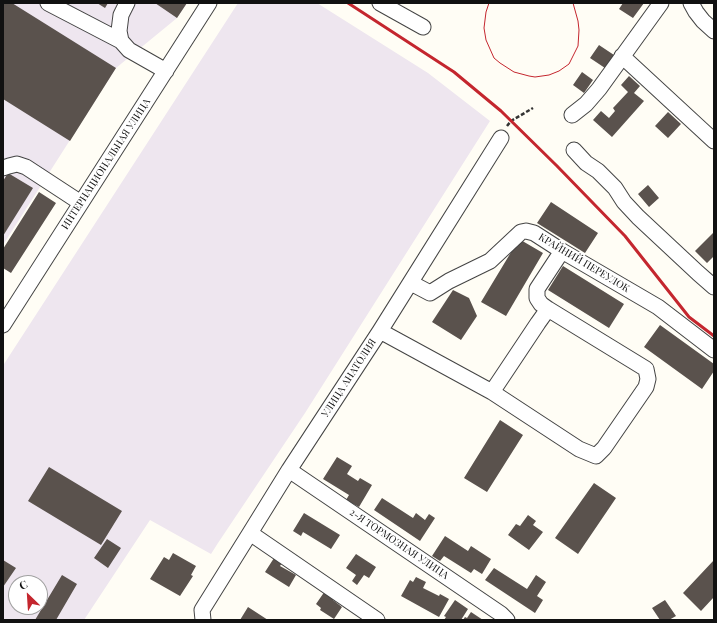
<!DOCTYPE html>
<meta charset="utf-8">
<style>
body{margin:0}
#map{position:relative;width:717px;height:623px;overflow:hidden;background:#fffdf5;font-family:"Playfair Display",serif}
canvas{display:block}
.frame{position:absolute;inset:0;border:4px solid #111;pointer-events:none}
.north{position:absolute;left:8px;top:575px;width:40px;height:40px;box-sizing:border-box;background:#fff;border:1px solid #a0a0a0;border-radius:50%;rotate:335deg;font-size:11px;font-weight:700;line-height:16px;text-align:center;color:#111}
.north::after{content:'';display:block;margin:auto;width:14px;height:18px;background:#c4262e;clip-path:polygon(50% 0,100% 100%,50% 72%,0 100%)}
</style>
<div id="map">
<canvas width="717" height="623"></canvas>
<div class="frame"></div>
<div class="north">С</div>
</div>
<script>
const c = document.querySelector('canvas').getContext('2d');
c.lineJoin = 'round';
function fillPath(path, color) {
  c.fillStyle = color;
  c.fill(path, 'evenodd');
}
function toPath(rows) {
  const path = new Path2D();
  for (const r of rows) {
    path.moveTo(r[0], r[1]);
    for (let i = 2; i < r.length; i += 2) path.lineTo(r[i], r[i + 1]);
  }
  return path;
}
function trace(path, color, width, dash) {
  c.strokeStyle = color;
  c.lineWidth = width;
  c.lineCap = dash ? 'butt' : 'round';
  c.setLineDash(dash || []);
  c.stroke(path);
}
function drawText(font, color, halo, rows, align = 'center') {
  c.font = font + ' "Playfair Display",serif';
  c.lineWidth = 4;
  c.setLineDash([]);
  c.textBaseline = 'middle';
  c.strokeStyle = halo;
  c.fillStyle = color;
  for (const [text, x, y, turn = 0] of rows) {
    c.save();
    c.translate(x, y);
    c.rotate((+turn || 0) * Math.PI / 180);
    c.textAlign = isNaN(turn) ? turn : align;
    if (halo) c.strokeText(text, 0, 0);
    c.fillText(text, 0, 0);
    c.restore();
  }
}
fillPath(toPath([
 [3,3,187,3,177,18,116,68,3,245],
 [238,3,317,3,428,73,490,121,305,413,218,543,211,554,150,520,84,620,3,620,3,379,4,376,4,364],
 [16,583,40,583,40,607,16,607]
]), '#eee6ef');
fillPath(toPath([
 [3,3,12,3,116,68,70,141,3,99],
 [97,3,108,3,105,8],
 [155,3,187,3,177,18],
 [623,3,644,3,633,18,619,9],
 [599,45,614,55,605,68,590,58],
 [582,72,593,80,584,93,573,85],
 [629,76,640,86,634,93,644,101,612,137,593,120,601,111,609,118,615,111,613,108,628,92,621,85],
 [668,112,681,124,668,138,655,126],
 [8,173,33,188,3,236,3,181],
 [648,185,659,198,649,207,638,194],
 [39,192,56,203,11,273,3,268,3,249],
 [551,202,598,233,585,253,537,223],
 [714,232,714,256,707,263,695,251],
 [519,239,543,253,506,316,481,302],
 [563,266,624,304,609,328,548,290],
 [453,290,469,298,477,316,461,340,432,322],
 [660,325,714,364,714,371,702,389,644,347],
 [500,420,523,435,487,492,464,478],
 [337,457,352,466,347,474,358,481,360,478,372,485,359,507,346,500,349,495,323,479],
 [49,467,122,511,101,545,28,501],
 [594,483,616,498,578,554,555,538],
 [382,498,413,518,416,513,425,520,429,514,435,518,420,541,374,510],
 [304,513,340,535,331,549,303,532,301,536,293,531],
 [528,515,536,521,533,525,543,532,529,550,508,535,516,524,520,526],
 [445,536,468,551,471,546,491,559,482,574,474,569,471,573,444,556,440,561,432,556],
 [107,539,121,548,108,568,94,558],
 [173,553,196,566,191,575,193,576,180,596,150,579,164,557,169,560],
 [356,554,376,567,369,578,364,575,357,585,352,581,356,575,346,568],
 [274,558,282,563,280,566,296,575,289,587,265,572],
 [3,560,16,568,3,587],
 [714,560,714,597,701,611,683,593],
 [494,568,527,589,536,575,546,582,537,596,543,600,535,613,485,580],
 [62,575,77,584,56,620,35,620],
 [416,577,426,582,423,588,439,596,440,594,449,599,439,617,401,596,410,580,413,582],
 [325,591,335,597,333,600,342,607,334,619,320,610,321,608,316,604],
 [455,600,468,609,461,620,444,620,446,617,444,616],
 [665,600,676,616,669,620,660,620,652,608],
 [248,607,268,620,240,620],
 [471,612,483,620,463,620,465,617,467,618]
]), '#5a524d');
const minor = toPath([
 [48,3,121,41],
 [127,3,121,15,119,31,121,41,129,50,166,71],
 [380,3,423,27],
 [691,3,696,12,703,21,714,31],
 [622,56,714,141],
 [572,115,586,104,599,89,661,3],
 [574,150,586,163,598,171,615,188,624,202,638,217,698,273,714,287],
 [3,168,9,166,17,164,26,167,81,203],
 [411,283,430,293,449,281,490,261,521,232,526,231,534,233,562,251,658,307,714,350],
 [548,309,541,304,537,298,537,289,562,251],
 [3,325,209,3],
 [380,331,492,392,579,449,596,456,604,448,646,387,648,379,646,369,548,309,538,323,492,392],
 [289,470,501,614,507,620],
 [250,533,377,620],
 [203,620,202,610,250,533,289,470,380,331,501,138]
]);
trace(minor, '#444', 17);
trace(toPath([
 [507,126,511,121,533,108]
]), '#333', 2.5, [4, 2]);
trace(minor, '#fff', 15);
trace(toPath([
 [489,3,486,12,484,28,486,40,494,58,500,63,514,72,529,76,535,77,549,75,559,71,569,64,578,46,579,30,578,21,573,3]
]), '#c4262e', 1);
trace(toPath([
 [348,3,454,72,501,111,557,166,625,236,689,317,714,336]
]), '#c4262e', 3);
drawText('10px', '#111', '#fff', [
 ["ИНТЕРНАЦИОНАЛЬНАЯ УЛИЦА",106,164,-57],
 ["КРАЙНИЙ ПЕРЕУЛОК",584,263,31],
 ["УЛИЦА АНАТОЛИЯ",349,378,-57],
 ["2-Я ТОРМОЗНАЯ УЛИЦА",399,544,34]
]);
</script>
